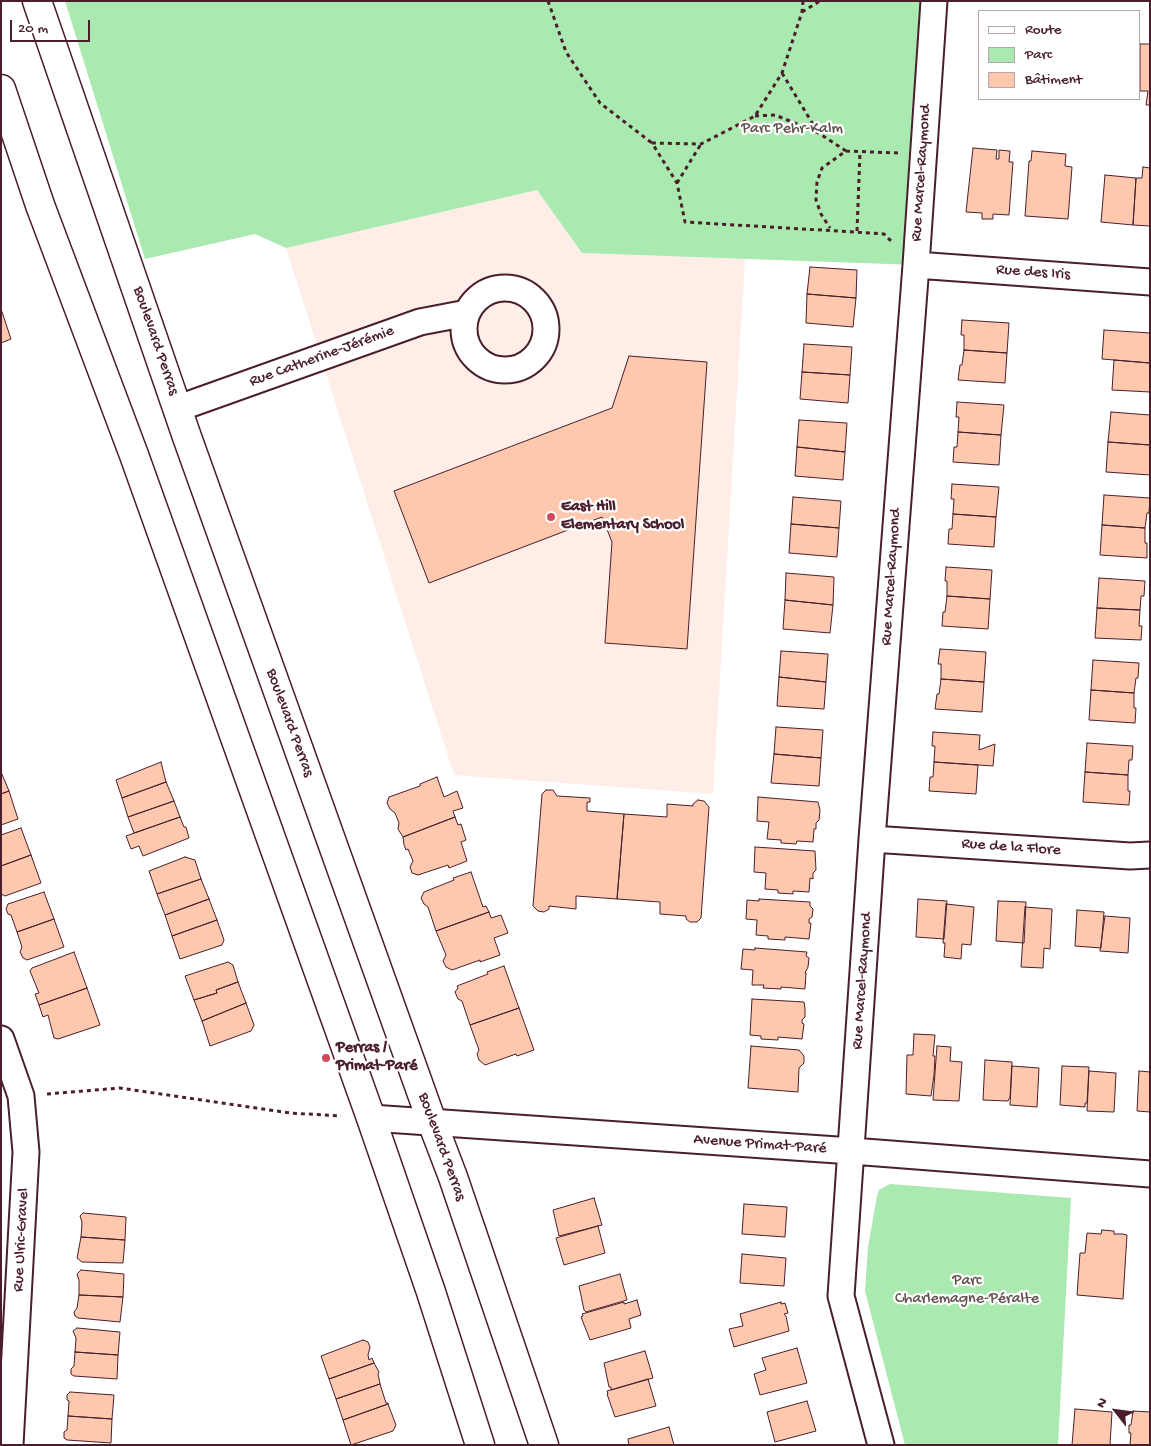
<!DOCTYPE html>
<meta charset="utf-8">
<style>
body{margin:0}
#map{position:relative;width:1151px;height:1446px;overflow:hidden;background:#fff;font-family:"Gochi Hand",sans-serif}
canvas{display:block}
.frame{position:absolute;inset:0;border:2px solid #4a1f2b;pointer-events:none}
.legend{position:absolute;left:978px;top:10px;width:162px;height:90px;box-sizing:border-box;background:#fff;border:1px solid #b7a5aa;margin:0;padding:6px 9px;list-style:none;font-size:15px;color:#4a1f2b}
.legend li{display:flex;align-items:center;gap:10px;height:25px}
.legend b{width:25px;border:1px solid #b7a5aa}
.north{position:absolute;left:1091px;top:1386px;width:50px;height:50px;-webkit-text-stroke:4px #fff;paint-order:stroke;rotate:300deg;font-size:14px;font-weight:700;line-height:20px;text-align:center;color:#4a1f2b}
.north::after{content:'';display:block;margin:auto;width:18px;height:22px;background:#4a1f2b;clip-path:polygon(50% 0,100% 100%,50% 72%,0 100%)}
.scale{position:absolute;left:10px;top:20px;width:80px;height:22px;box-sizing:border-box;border:2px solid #4a1f2b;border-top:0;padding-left:6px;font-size:15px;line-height:18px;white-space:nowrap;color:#4a1f2b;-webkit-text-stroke:4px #fff;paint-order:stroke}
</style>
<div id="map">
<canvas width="1151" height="1446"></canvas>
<div class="frame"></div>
<ul class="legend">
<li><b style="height:6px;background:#fff"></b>Route</li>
<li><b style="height:14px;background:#aae9b0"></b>Parc</li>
<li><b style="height:14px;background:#fdc8ae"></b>Bâtiment</li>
</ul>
<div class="north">N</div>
<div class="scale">20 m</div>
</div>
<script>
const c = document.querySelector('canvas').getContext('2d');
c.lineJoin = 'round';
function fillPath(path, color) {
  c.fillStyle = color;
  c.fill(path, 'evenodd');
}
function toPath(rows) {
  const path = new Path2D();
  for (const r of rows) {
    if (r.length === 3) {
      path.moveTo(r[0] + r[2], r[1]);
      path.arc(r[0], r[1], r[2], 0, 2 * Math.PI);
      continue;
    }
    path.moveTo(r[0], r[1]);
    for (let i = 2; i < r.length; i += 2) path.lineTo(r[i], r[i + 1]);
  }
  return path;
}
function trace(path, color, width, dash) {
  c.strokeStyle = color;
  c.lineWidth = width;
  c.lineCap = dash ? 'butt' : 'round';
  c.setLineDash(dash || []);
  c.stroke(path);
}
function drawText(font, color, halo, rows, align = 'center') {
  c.font = font + ' "Gochi Hand",sans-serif';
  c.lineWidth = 4.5;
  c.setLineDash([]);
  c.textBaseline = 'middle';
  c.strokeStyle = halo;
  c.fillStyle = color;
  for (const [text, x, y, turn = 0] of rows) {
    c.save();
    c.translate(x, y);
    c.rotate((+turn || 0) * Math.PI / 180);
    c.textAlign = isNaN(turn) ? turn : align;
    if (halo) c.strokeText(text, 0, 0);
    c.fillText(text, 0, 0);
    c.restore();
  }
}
fillPath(toPath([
 [537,190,583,253,745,259,713,794,454,775,286,248]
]), '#feeee7');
fillPath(toPath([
 [65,1,935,1,916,265,582,253,537,190,286,248,255,234,145,259],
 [890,1184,1071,1198,1058,1445,905,1445,865,1291,868,1247,877,1196,879,1190]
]), '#aae9b0');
const building = toPath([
 [1140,44,1150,44,1150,105,1146,105,1148,91,1140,91,1140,44],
 [973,148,997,150,996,159,999,159,999,150,1010,151,1009,162,1013,162,1009,215,993,214,993,219,982,219,982,213,966,212,973,148],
 [1032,151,1066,154,1065,166,1072,167,1068,219,1025,216,1029,161,1031,161,1032,151],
 [1143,167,1150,168,1150,226,1133,225,1136,178,1142,178,1143,167],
 [1105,175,1136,178,1133,225,1101,222,1105,175],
 [810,267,857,270,856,298,807,294,810,267],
 [807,294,856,298,853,327,806,323,807,294],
 [1,309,11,339,1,343,1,309],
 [962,320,1009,323,1007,353,964,350,964,335,961,335,962,320],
 [1104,330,1150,333,1150,363,1102,359,1104,330],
 [804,344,852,347,850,375,802,372,804,344],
 [964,350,1007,353,1005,383,958,380,960,365,962,365,964,350],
 [629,356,707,362,687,649,605,643,612,542,602,517,429,583,394,491,612,408,629,356],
 [1114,360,1150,363,1150,392,1112,390,1114,360],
 [802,372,850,375,848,403,800,399,802,372],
 [957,402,1004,405,1001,435,958,432,959,417,956,417,957,402],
 [1111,412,1150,415,1150,445,1108,442,1111,412],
 [799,420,847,423,845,452,797,447,799,420],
 [958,432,1001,435,999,465,953,462,954,447,957,447,958,432],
 [1108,442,1150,445,1150,475,1106,472,1108,442],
 [797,447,845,452,843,480,795,476,797,447],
 [952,484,999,487,996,517,953,514,954,499,951,499,952,484],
 [1104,495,1150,498,1149,513,1147,513,1145,528,1102,525,1104,495],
 [793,497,841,501,839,528,791,524,793,497],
 [953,514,996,517,994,547,948,544,949,529,952,529,953,514],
 [791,524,839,528,837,557,789,553,791,524],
 [1102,525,1145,528,1145,543,1147,543,1147,558,1100,555,1102,525],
 [946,567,992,570,990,599,947,596,947,581,945,581,946,567],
 [786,573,834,577,833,605,785,600,786,573],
 [1099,578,1145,581,1144,596,1141,596,1140,610,1097,608,1099,578],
 [947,596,990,599,988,629,942,626,943,612,945,612,947,596],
 [785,600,833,605,830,633,783,629,785,600],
 [1097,608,1140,610,1139,626,1142,626,1141,640,1095,638,1097,608],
 [940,649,986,652,984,682,941,679,941,664,938,664,940,649],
 [781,651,828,654,826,682,779,677,781,651],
 [1093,660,1139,663,1138,678,1136,678,1134,693,1091,690,1093,660],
 [779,677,826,682,824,709,777,706,779,677],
 [941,679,984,682,982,712,935,709,937,694,939,694,941,679],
 [1091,690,1134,693,1134,708,1136,708,1135,723,1089,720,1091,690],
 [776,727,823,730,821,758,774,754,776,727],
 [933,732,980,735,979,750,995,744,993,766,934,762,935,746,932,746,933,732],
 [1087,743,1133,746,1132,760,1129,760,1128,775,1085,772,1087,743],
 [774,754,821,758,819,786,771,783,774,754],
 [161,762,166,782,122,798,116,780,161,762],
 [934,762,978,765,976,794,929,791,930,777,933,777,934,762],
 [1,772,9,791,1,794,1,772],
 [1085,772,1128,775,1128,791,1130,791,1129,805,1083,802,1085,772],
 [437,777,444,797,457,791,463,808,453,811,455,817,403,837,398,829,399,823,395,813,390,809,387,803,389,797,420,786,420,784,437,777],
 [166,782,174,801,128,817,122,798,166,782],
 [546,790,553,790,557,796,590,798,590,802,587,802,587,811,624,814,617,899,576,896,576,909,549,906,549,909,544,912,538,911,533,906,542,794,546,790],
 [9,791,18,819,1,825,1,794,9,791],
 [758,797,818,802,820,810,819,820,816,823,816,829,814,829,813,842,797,841,796,844,781,843,781,840,767,839,769,822,757,821,758,797],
 [698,800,704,801,709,807,701,918,697,922,690,922,686,919,686,916,660,914,660,902,617,899,624,814,667,817,667,804,693,806,693,804,698,800],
 [174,801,180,817,134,833,128,817,174,801],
 [180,817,184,827,186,827,189,838,143,856,139,846,131,849,126,836,180,817],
 [455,817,458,825,461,824,466,840,461,842,467,861,449,868,448,865,418,875,412,873,410,867,413,861,408,849,406,850,404,845,403,837,455,817],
 [21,828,31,855,1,866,1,835,21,828],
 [755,847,815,851,816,870,813,873,813,879,810,878,809,892,793,891,793,894,778,893,778,890,765,889,766,873,754,872,755,847],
 [31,855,41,883,5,896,1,894,1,866,31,855],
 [185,857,195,860,201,879,157,894,149,871,185,857],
 [471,872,483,907,486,906,489,912,436,931,428,907,424,904,421,898,424,892,454,880,453,878,471,872],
 [201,879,209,899,165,915,157,894,201,879],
 [44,892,54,919,17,932,11,915,8,914,6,909,8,904,44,892],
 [209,899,217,920,172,936,165,915,209,899],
 [759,899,810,902,810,906,813,909,812,917,809,919,809,923,811,923,809,939,785,937,785,940,768,939,768,936,756,935,757,920,746,919,747,900,759,901,759,899],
 [918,899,947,901,944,939,916,937,918,899],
 [998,901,1026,902,1024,943,996,941,998,901],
 [946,904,974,907,971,945,962,944,961,959,944,957,945,943,943,943,946,904],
 [1025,907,1052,909,1050,949,1044,948,1043,968,1021,967,1025,907],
 [1077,910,1104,912,1101,948,1075,946,1077,910],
 [489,912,491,918,501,915,508,933,494,938,500,955,480,962,480,960,452,970,446,967,443,961,446,955,436,931,489,912],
 [1105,916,1130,918,1128,953,1100,951,1105,916],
 [54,919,64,947,27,960,23,958,20,952,22,947,17,932,54,919],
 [217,920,224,940,222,945,180,959,172,936,217,920],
 [755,948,807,952,806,956,809,958,808,967,805,973,806,973,805,989,781,987,781,989,763,988,764,985,752,985,753,970,741,969,743,949,755,950,755,948],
 [74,952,87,988,39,1005,35,994,39,993,30,971,32,968,74,952],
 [228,962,233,965,238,982,216,990,217,993,194,1000,185,976,228,962],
 [504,966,519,1008,470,1025,462,1001,458,999,455,992,458,988,457,986,488,974,487,972,504,966],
 [238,982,246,1003,202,1021,194,1000,217,993,216,990,238,982],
 [87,988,100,1025,58,1039,54,1038,48,1015,43,1017,39,1005,87,988],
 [752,999,804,1002,805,1009,805,1017,802,1020,802,1023,804,1024,802,1039,778,1037,778,1040,761,1039,761,1036,750,1035,752,999],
 [246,1003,254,1025,251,1031,210,1046,202,1021,246,1003],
 [519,1008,534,1050,517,1056,516,1054,485,1065,479,1060,477,1054,479,1050,470,1025,519,1008],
 [914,1034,935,1035,933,1056,935,1056,934,1075,931,1096,906,1094,907,1055,913,1055,914,1034],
 [751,1046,799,1050,804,1056,804,1063,799,1068,798,1092,748,1088,751,1046],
 [937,1046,951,1047,950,1061,962,1062,959,1101,933,1100,937,1046],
 [985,1060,1012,1062,1010,1097,1008,1101,983,1100,985,1060],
 [1012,1066,1039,1068,1037,1107,1010,1105,1012,1066],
 [1062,1066,1089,1067,1087,1103,1085,1103,1085,1107,1060,1105,1062,1066],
 [1089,1071,1116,1073,1114,1112,1087,1111,1089,1071],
 [1139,1071,1150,1072,1150,1112,1137,1111,1139,1071],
 [594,1198,602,1225,559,1236,553,1210,594,1198],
 [744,1204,787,1207,785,1237,742,1234,744,1204],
 [83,1213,126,1217,125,1240,81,1237,82,1222,80,1216,83,1213],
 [598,1226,605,1253,564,1265,556,1238,598,1226],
 [1102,1230,1114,1231,1114,1234,1123,1234,1127,1235,1123,1299,1077,1295,1080,1253,1085,1253,1087,1233,1101,1234,1102,1230],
 [81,1237,125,1240,123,1263,82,1262,77,1258,81,1237],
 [742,1254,786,1258,784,1286,740,1283,742,1254],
 [81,1270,124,1274,123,1297,79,1295,79,1280,77,1274,81,1270],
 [620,1274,627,1300,586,1312,584,1310,579,1286,620,1274],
 [79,1295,123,1297,120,1322,78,1318,75,1316,74,1312,77,1308,79,1295],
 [637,1300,641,1315,629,1319,631,1328,590,1340,581,1317,583,1316,582,1314,624,1302,624,1304,637,1300],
 [781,1302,781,1304,785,1303,788,1313,784,1314,786,1316,789,1331,734,1347,729,1329,743,1326,740,1314,781,1302],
 [77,1328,120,1332,118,1355,75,1352,76,1338,73,1331,77,1328],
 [363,1340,368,1342,370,1347,368,1355,369,1360,372,1358,374,1363,329,1379,321,1356,363,1340],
 [797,1348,807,1383,760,1395,754,1374,766,1370,762,1358,797,1348],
 [645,1351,653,1378,611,1390,611,1387,609,1387,604,1363,645,1351],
 [75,1352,118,1355,117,1379,74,1376,71,1374,71,1369,74,1366,75,1352],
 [374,1363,379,1372,378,1374,380,1384,336,1399,329,1379,374,1363],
 [648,1379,656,1406,615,1417,607,1394,608,1394,607,1391,648,1379],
 [380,1384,386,1403,388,1403,388,1404,343,1420,336,1399,380,1384],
 [70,1392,114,1395,112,1419,68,1416,69,1401,67,1400,67,1395,70,1392],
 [807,1401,816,1431,775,1442,767,1412,807,1401],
 [388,1404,396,1425,393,1431,351,1445,343,1420,388,1404],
 [1075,1409,1112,1412,1110,1445,1072,1445,1075,1409],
 [1133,1411,1150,1412,1150,1445,1130,1445,1131,1433,1129,1433,1129,1425,1131,1425,1133,1411],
 [68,1416,112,1419,111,1443,67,1440,64,1438,64,1432,67,1430,68,1416],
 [669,1427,674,1445,629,1445,628,1439,669,1427]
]);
fillPath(building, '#fdc8ae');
trace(building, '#4a1f2b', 1);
const street = toPath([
 [916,265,1150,282],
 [505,329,41],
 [179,408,420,322,467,313],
 [872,839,1130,856,1150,855],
 [1,1039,21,1096,26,1152,10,1445],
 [371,1118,852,1151,1150,1174],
 [881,1445,841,1296,872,839,916,265,934,1]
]);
const secondary = toPath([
 [37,1,187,437,432,1122,453,1177,544,1445],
 [1,89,40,205,134,455,371,1118,431,1292,480,1445]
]);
trace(street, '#4a1f2b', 29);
trace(secondary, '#4a1f2b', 31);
trace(toPath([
 [548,1,566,52,600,103,652,143],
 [803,1,802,12,782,73,755,116,701,144,652,143,677,183,685,222,871,233,884,234,891,241],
 [802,12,820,1],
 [782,73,817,131],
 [755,116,775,115,817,132,846,151,822,168,817,182,816,200,821,214,830,228],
 [846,151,898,153],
 [677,183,701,144],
 [857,231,860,152],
 [47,1094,120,1088,290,1113,341,1116]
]), '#4a1f2b', 3, [4, 4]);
trace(street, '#fff', 25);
trace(secondary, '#fff', 28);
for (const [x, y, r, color] of [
 [551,517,5,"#d1495b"],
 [326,1058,5,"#d1495b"]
]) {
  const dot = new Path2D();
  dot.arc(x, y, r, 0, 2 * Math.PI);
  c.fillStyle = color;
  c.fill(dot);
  trace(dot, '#fff', 2);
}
drawText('16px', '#62524c', '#fff', [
 ["Parc Pehr-Kalm",792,130],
 ["Parc",967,1282],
 ["Charlemagne-Péralte",967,1300]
]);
drawText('16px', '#4a1f2b', '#fff', [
 ["Rue Marcel-Raymond",922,173,-86],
 ["Rue des Iris",1033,273,4],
 ["Boulevard Perras",155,341,71],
 ["Rue Catherine-Jérémie",322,357,-20],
 ["Rue Marcel-Raymond",892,577,-86],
 ["Boulevard Perras",289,723,70],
 ["Rue de la Flore",1011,848,4],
 ["Rue Marcel-Raymond",863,981,-86],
 ["Avenue Primat-Paré",760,1145,4],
 ["Boulevard Perras",441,1147,70],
 ["Rue Ulric-Gravel",22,1240,-87]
]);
drawText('bold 16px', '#4a1f2b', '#fff', [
 ["East Hill",561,508],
 ["Elementary School",561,526],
 ["Perras /",336,1049],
 ["Primat-Paré",336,1067]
], 'left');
</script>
